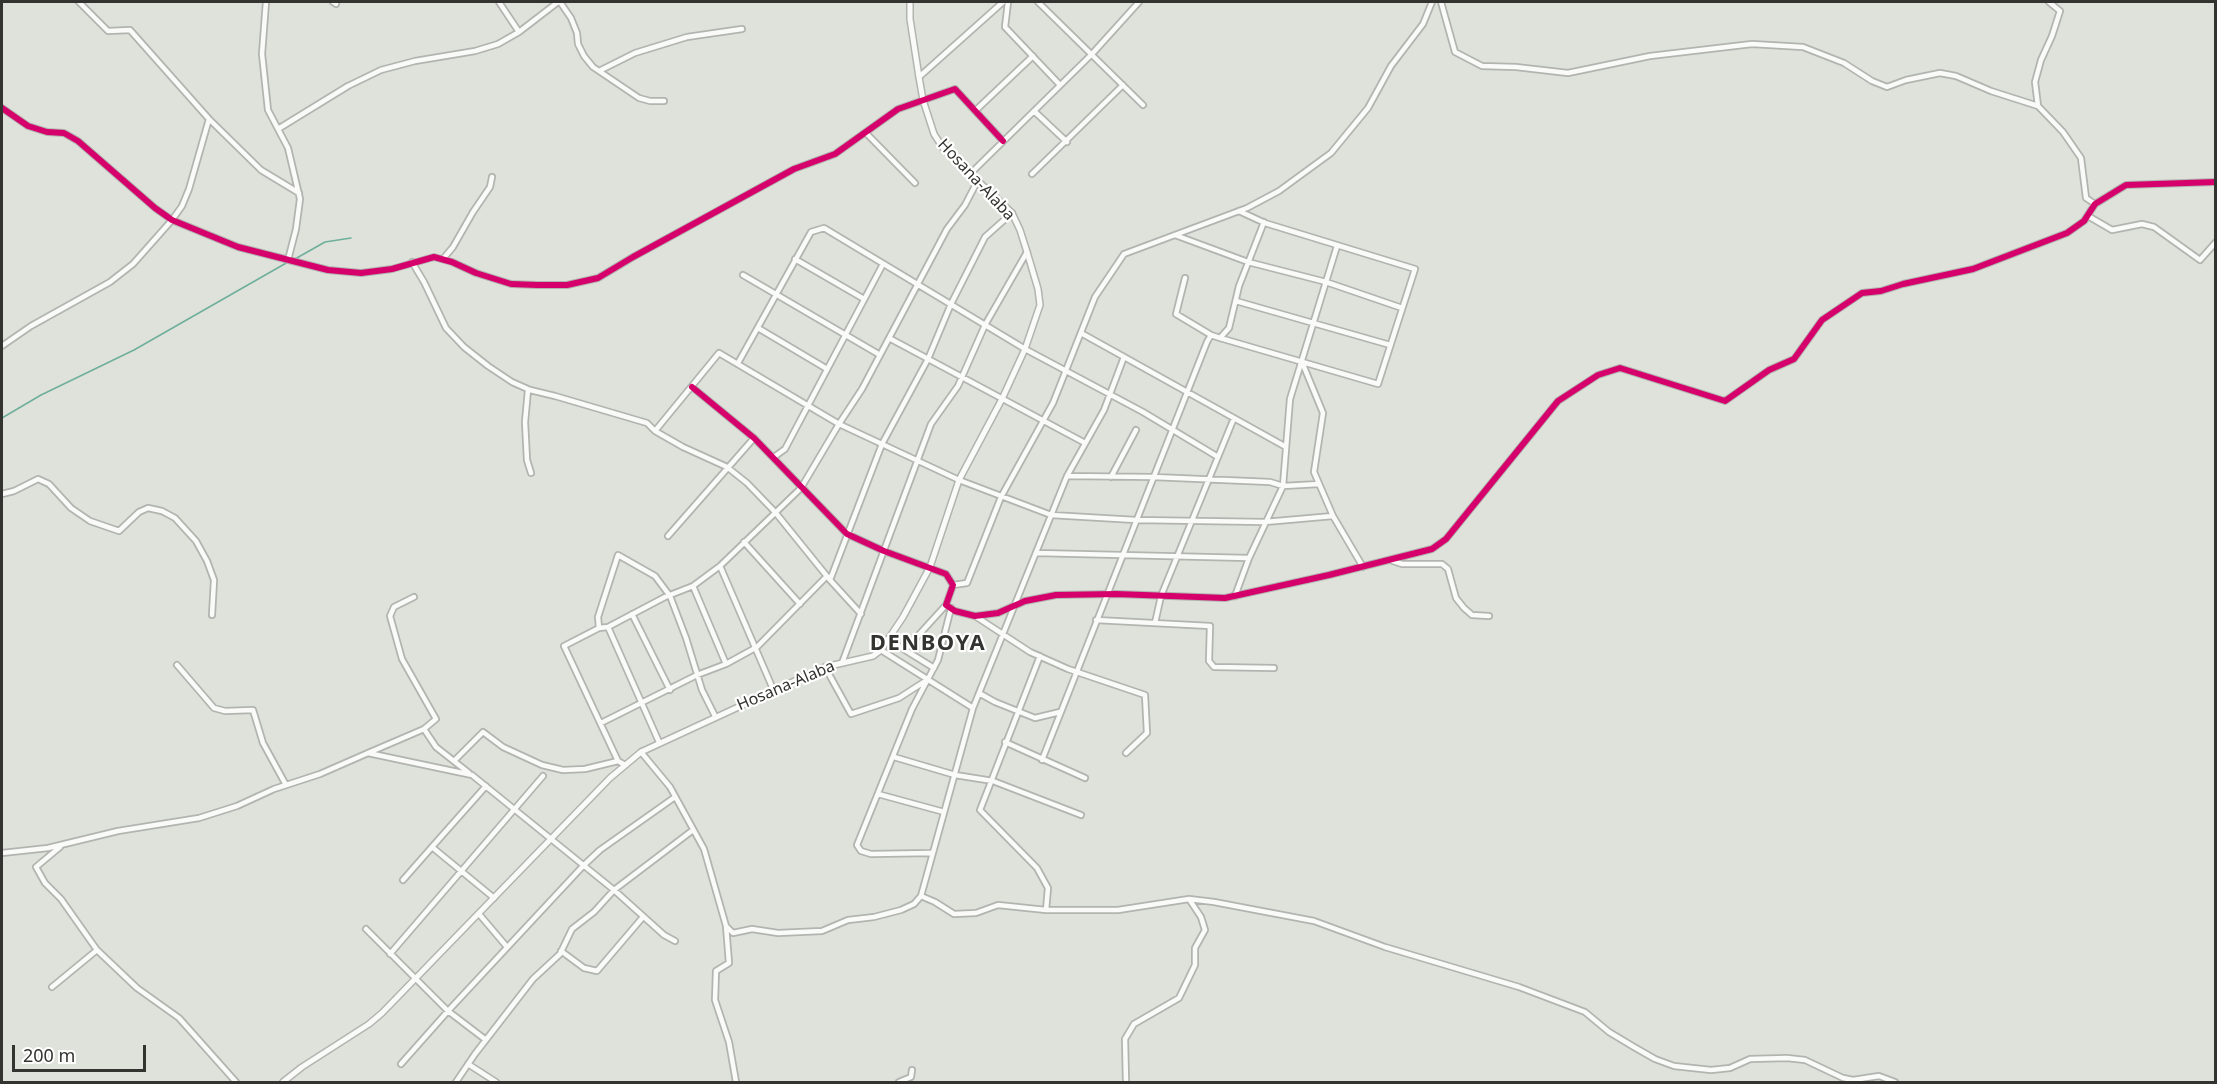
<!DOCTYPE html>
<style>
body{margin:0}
#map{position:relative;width:2217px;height:1084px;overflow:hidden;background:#dfe2da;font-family:"Noto Sans",sans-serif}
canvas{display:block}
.frame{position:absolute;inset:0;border:3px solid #33342f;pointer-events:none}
.scale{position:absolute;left:12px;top:1045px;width:134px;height:27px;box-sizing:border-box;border:3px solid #33342f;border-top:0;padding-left:8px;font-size:18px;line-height:21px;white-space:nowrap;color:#33342f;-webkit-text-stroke:4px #fff;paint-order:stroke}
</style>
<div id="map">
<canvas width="2217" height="1084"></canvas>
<div class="frame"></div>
<div class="scale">200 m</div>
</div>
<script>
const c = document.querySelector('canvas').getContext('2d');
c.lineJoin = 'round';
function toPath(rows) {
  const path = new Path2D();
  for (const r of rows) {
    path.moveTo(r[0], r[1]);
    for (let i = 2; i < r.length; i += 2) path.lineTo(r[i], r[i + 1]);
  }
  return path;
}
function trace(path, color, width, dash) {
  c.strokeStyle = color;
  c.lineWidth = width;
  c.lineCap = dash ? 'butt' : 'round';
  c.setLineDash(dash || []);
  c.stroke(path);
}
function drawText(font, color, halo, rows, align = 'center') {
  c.font = font + ' "Noto Sans",sans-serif';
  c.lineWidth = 4.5;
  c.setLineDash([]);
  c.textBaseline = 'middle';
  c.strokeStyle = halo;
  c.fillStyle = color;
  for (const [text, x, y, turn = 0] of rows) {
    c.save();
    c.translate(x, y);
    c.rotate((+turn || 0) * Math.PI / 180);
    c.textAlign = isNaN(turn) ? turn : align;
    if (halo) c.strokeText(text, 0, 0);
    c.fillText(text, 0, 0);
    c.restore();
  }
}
trace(toPath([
 [295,259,325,242,351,238],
 [2,418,41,395,134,350,288,262]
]), '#6eaf9c', 1.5);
const minor = toPath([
 [266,2,262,54,268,110,288,148,300,199,296,229,288,260],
 [333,2,336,4],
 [499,2,519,32],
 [560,2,571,18,577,33,578,44,584,56,593,67,599,71,635,53,687,37,742,29],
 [1008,2,1005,27,1060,85],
 [1038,2,1143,105],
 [1441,2,1455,52,1482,66,1516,67,1568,73,1650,56,1752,44,1803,47,1844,63,1872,81,1887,87,1906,80,1940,73,1956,76,1991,91,2038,106],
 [2049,2,2060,11,2052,36,2041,60,2035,82,2038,106,2063,132,2081,158,2086,198,2095,204],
 [599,71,639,98,650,101,664,101],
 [919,77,1003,2],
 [2,108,28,126,47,132,64,133,78,141,155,208,172,220,238,247,328,270,361,273,392,269,434,257,452,262,476,273,511,284,537,285,567,285,598,278,633,257,794,169,835,154,898,109,955,89,1003,141],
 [975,111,1033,56],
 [1034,111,1067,142],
 [209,119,261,170,299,193],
 [278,129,348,86,381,70,415,61,475,51,498,44,519,32,558,2],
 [866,133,915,183],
 [1032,174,1123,85],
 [969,175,1092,54,1139,2],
 [2088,216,2112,230,2142,224,2154,227,2200,260,2216,242],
 [1175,235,1248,262,1326,282,1402,308],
 [443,259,453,247,473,212,490,187,492,177],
 [795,259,864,299],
 [412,262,424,282,446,328,464,347,488,366,512,382,530,390,555,396,647,423,655,431,683,447,727,467,747,483,775,512,830,580,861,614],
 [743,275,880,355],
 [1185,278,1176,314,1211,335],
 [1236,301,1390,345],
 [758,328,827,369],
 [1081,333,1286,447],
 [889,338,1085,443],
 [1220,338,1378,384,1415,269,1265,223,1239,211],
 [2,346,31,326,110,282,133,264,172,220,182,206,189,189,209,119,130,30,108,31,79,2],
 [1302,362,1323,413,1314,472,1333,516,1363,567],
 [738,363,811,232,824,228,1025,349,1143,412,1218,457],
 [692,387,754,438,847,534,884,551,946,574,953,585,946,605,955,611,975,616,998,613,1025,601,1056,595,1116,594,1225,598,1329,575,1432,549,1446,539,1558,401,1598,375,1620,368,1725,401,1769,370,1794,359,1822,320,1862,293,1881,291,1903,284,1973,269,2067,233,2084,221,2095,204,2126,185,2216,182],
 [528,390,525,422,527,460,531,473],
 [655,431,719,353,839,424,959,480,1051,515,1136,520,1265,522,1333,516],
 [774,457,785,449,883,264],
 [1067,476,1153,477,1270,482,1283,486,1319,484],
 [1111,477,1136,430],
 [2,494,14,491,38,479,49,484,71,508,90,521,119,531,139,512,148,508,162,511,175,518,196,541,207,561,214,580,212,615],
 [668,536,754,438],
 [744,542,800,604],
 [1036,553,1249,558],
 [1393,561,1402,564,1442,564,1448,569,1456,598,1464,608,1472,615,1489,616],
 [720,566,773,689],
 [830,580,882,444,928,359,951,304,985,237,1012,213],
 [953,585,967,583,1001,497,1053,403,1095,297,1124,254,1247,208,1279,191,1331,153,1368,108,1391,66,1423,24,1432,2],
 [693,586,726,664],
 [1235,596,1249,558,1283,486,1290,399,1337,246],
 [632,614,670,690],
 [975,616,1030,652,1068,669,1145,695,1147,733,1126,753],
 [1096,620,1210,626,1209,661,1214,667,1274,668],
 [1155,623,1161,596,1234,418],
 [608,627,659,742],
 [599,628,598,617,618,555,655,576,670,596,686,638,702,690,715,716],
 [889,639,905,650,946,605],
 [881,650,973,708,921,896,935,902,954,914,976,913,998,905,1046,910,1118,910,1189,899,1201,917,1205,930,1195,948,1195,965,1179,998,1134,1024,1125,1039,1126,1082],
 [905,650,934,668],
 [1040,656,980,810,1037,868,1048,888,1046,910],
 [842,663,931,424,958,386,985,325,1027,252],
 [177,665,214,708,225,711,253,710,263,743,286,785],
 [825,667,851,714,899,698,927,680],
 [979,693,995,702,1035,718,1060,712],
 [973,708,1067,476,1104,410,1124,357],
 [601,723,697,675,726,664,757,647,827,576],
 [424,729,436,747,469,773],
 [1005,742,1085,778],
 [641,752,670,787,704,849,726,926,733,933,752,929,778,933,822,931,848,920,874,917,901,910,914,904,921,896],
 [368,753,424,729,436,719,402,659,390,616,394,607,414,597],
 [894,757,955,775,993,781,1081,815],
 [1042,760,1207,342,1211,335,1220,338,1229,328,1239,286,1264,222],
 [454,761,483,732,503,747,542,765,563,770,585,769,618,761,625,765],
 [618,761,564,646,599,628,608,627,665,597,693,586,720,566,801,488,839,424,862,389,947,229,965,205,977,182],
 [486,786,432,847,494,898],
 [878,794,944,812],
 [60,847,36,867,45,883,61,899,97,950,137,988,179,1018,236,1082],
 [2,853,48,848,118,831,199,818,237,806,274,789,320,774,368,753,472,775,614,890,664,935,675,941],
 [931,853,871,854,861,851,857,845,912,709,938,660,951,608],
 [403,880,432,847],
 [1189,899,1214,902,1314,921,1385,947,1519,987,1585,1012,1609,1032,1634,1047,1655,1059,1674,1066,1711,1070,1730,1068,1750,1059,1787,1058,1805,1060,1843,1078,1853,1080,1879,1076,1895,1082],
 [479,914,507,947],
 [726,926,729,963,716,971,715,1000,729,1042,736,1082],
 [366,929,448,1011,486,1040],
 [561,951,584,968,597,971,643,917],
 [390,954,543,776],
 [52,987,97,950],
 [401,1064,448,1011,583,866,600,850,675,797],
 [468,1064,496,1082],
 [456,1082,475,1054,533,979,560,954,572,929,594,912,614,890,693,830],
 [899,1082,911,1077,912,1070]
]);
const major = toPath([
 [283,1082,302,1067,369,1024,382,1013,610,778,641,752,825,667,873,656,881,650,903,617,930,567,959,480,1002,399,1025,349,1040,305,1038,289,1027,252,1020,230,1012,213,943,148,934,134,923,100,919,77,910,19,910,2]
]);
trace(minor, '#b2b5af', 8);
trace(major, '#b2b5af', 8);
trace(minor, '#fafbf9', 4.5);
trace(major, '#fafbf9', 5);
trace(toPath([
 [2,108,28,126,47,132,64,133,78,141,155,208,172,220,238,247,328,270,361,273,392,269,434,257,452,262,476,273,511,284,537,285,567,285,598,278,633,257,794,169,835,154,898,109,955,89,1003,141],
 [692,387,754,438,847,534,884,551,946,574,953,585,946,605,955,611,975,616,998,613,1025,601,1056,595,1116,594,1225,598,1329,575,1432,549,1446,539,1558,401,1598,375,1620,368,1725,401,1769,370,1794,359,1822,320,1862,293,1881,291,1903,284,1973,269,2067,233,2084,221,2095,204,2126,185,2216,182]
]), '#d6006c', 6);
drawText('16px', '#33342f', '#fff', [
 ["Hosana-Alaba",976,180,47],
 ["Hosana-Alaba",786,686,-23]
]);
c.letterSpacing = '1.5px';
drawText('bold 22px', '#33342f', '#fff', [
 ["DENBOYA",928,644]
]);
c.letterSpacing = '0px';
</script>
